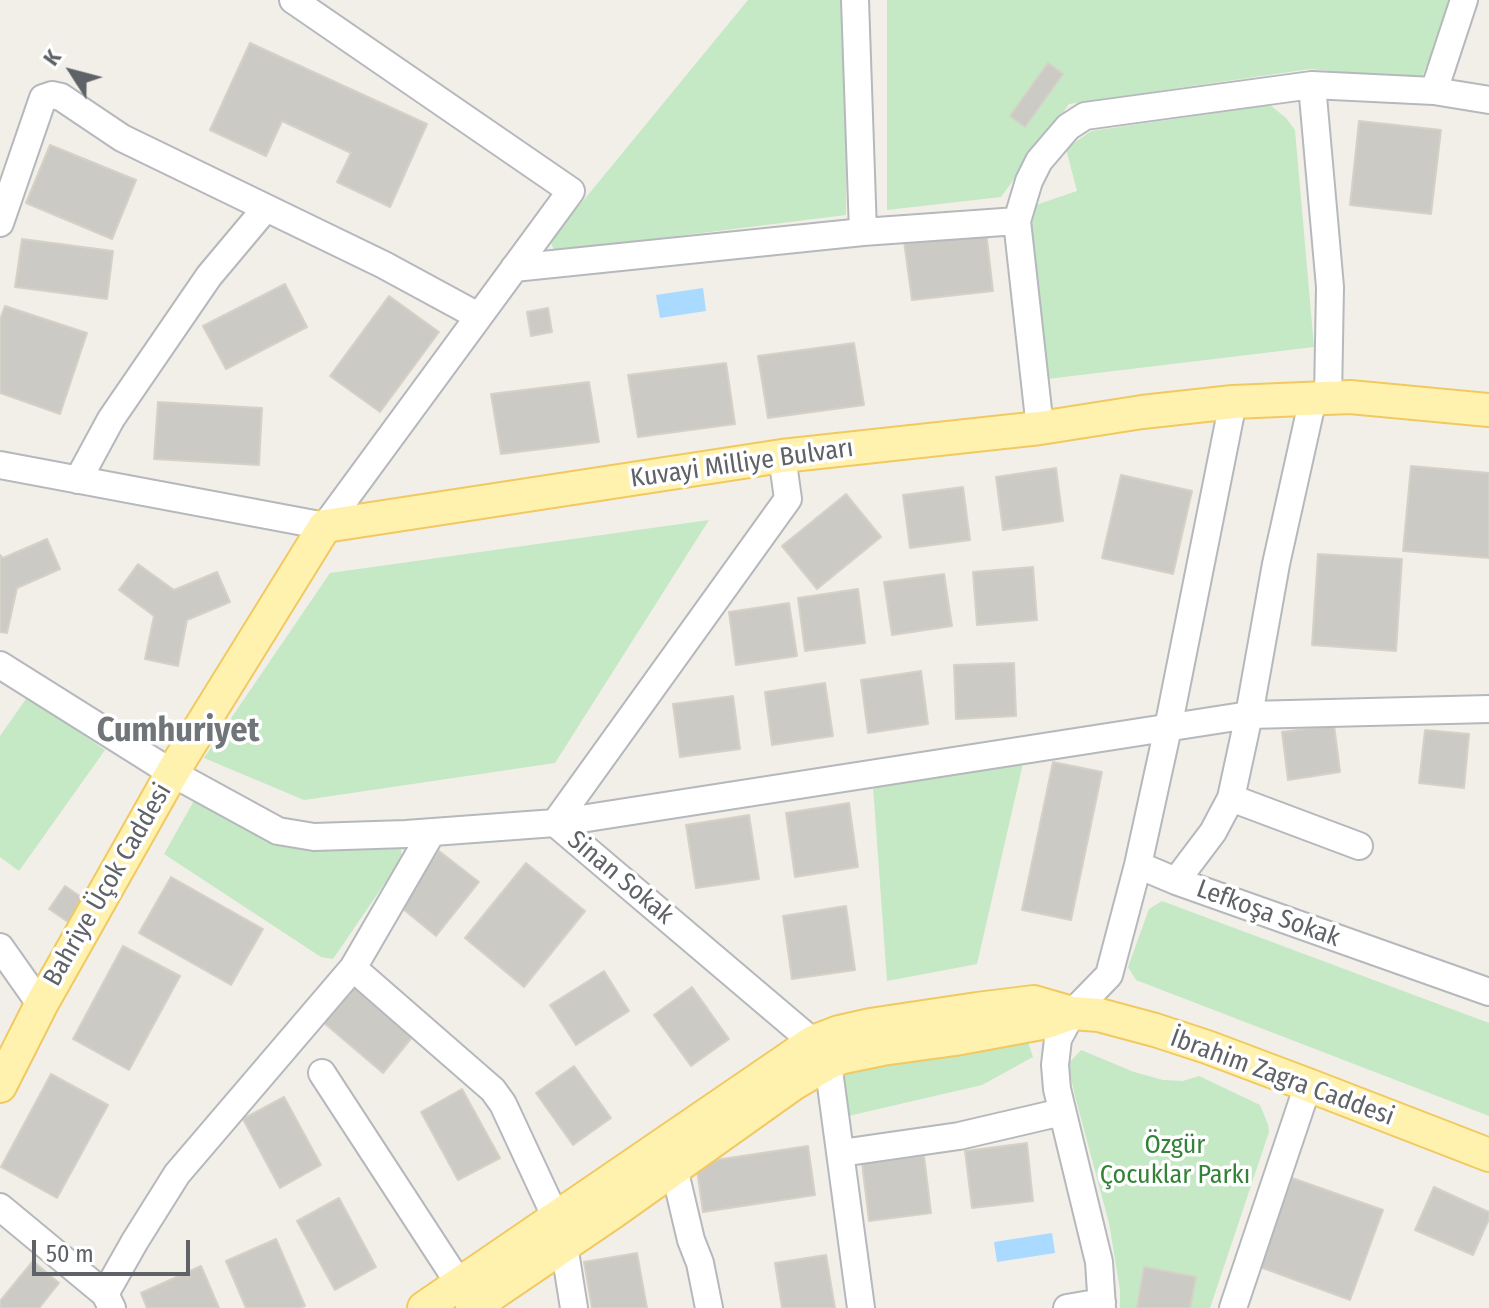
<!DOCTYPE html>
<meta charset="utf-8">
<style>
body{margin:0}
#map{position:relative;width:1489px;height:1308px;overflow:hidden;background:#f1efe8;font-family:"Fira Sans Condensed",sans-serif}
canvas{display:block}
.north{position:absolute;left:32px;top:32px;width:80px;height:80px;-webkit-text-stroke:6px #fff;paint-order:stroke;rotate:306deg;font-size:22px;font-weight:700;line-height:32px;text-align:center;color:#5f6368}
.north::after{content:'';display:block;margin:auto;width:28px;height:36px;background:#5f6368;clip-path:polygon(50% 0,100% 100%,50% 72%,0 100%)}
.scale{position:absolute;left:32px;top:1240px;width:158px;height:36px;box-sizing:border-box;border:4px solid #5f6368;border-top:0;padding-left:10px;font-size:24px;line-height:28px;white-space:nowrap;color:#5f6368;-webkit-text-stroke:6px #fff;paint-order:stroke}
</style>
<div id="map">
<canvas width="1489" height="1308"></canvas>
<div class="north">K</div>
<div class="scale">50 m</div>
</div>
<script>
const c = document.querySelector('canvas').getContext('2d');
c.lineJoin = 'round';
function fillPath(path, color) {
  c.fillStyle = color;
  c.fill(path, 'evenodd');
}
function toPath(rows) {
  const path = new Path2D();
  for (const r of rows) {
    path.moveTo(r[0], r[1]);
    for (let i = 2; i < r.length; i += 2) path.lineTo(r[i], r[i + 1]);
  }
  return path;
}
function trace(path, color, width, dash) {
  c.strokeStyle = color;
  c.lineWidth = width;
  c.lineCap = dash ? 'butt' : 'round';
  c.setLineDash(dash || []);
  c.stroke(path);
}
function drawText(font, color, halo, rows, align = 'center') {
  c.font = font + ' "Fira Sans Condensed",sans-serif';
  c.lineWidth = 7;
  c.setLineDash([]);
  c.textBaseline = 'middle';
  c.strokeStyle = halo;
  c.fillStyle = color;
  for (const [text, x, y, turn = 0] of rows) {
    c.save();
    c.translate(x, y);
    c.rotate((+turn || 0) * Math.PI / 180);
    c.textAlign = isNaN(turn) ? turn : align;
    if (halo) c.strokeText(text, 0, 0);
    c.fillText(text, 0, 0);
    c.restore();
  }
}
fillPath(toPath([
 [748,0,847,0,846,215,556,251,552,246,551,240],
 [887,0,1454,0,1421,79,1310,69,1069,104,1001,197,887,210],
 [1270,105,1286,118,1295,130,1314,347,1047,379,1030,207,1077,191,1066,149,1091,131],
 [709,520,555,763,304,800,204,758,330,573],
 [28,696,105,750,19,871,0,857,0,736],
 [1024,759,977,964,887,981,873,786],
 [195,799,288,848,396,843,401,850,402,858,333,959,321,957,164,854],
 [1162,901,1489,1023,1489,1116,1136,980,1128,967,1149,909],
 [1026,1036,1033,1057,982,1085,844,1117,843,1066],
 [1081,1050,1134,1072,1163,1080,1183,1081,1199,1076,1260,1105,1268,1124,1269,1132,1210,1308,1120,1308,1120,1290,1109,1223,1075,1096,1068,1064]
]), '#c5e8c5');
fillPath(toPath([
 [703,288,706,311,660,318,656,295],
 [1052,1233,1055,1253,997,1262,994,1242]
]), '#aadaff');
const building = toPath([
 [250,43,427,124,390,207,337,182,351,153,282,121,266,156,210,130,250,43],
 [1048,63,1063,74,1025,127,1010,116,1048,63],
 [1359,121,1441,130,1431,214,1350,205,1359,121],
 [50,145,136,180,112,239,26,203,50,145],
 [986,231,993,291,912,300,904,241,986,231],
 [22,239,113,251,107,299,15,287,22,239],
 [285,284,307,327,226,369,203,326,285,284],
 [389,296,439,332,380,412,330,376,389,296],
 [5,306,87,333,60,414,0,393,0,320,5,306],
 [548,308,552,332,531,336,527,312,548,308],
 [854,343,864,405,768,418,758,356,854,343],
 [726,363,735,424,638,437,628,375,726,363],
 [589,382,599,442,501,454,491,394,589,382],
 [158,402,262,408,259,465,154,459,158,402],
 [1411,466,1489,473,1489,558,1403,551,1411,466],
 [1056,468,1063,521,1003,530,996,477,1056,468],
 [1121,475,1192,491,1173,574,1102,558,1121,475],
 [963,487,970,540,910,548,903,495,963,487],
 [846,494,881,537,817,589,782,546,846,494],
 [47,539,60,569,17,588,7,633,0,632,0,555,3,558,47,539],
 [1318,554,1402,559,1396,651,1312,645,1318,554],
 [138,564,174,590,217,572,230,602,187,620,178,666,145,659,154,616,119,590,138,564],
 [1033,567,1037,620,977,625,973,572,1033,567],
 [944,574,952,626,892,635,884,582,944,574],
 [858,589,865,643,805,651,798,598,858,589],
 [789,603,797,656,736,665,729,612,789,603],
 [1014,663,1016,716,956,719,954,665,1014,663],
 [921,671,928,724,868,733,861,680,921,671],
 [825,683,833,736,772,745,765,692,825,683],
 [733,696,740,749,680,757,673,704,733,696],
 [1334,725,1340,772,1288,780,1282,732,1334,725],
 [1425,730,1469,734,1464,788,1419,783,1425,730],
 [1053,762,1102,772,1071,920,1022,910,1053,762],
 [849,803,858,867,795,877,786,813,849,803],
 [749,815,759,879,696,888,686,825,749,815],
 [439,851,479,882,436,936,397,904,439,851],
 [526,863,585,911,524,987,465,938,526,863],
 [171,877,263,929,231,985,139,933,171,877],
 [65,886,87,901,71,924,49,909,65,886],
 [846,906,855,970,792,979,783,916,846,906],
 [123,946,180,976,129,1070,73,1039,123,946],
 [604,971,629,1011,576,1045,550,1005,604,971],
 [354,986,413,1036,383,1073,323,1022,354,986],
 [692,987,729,1039,691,1066,654,1015,692,987],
 [574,1066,611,1118,573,1145,536,1093,574,1066],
 [51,1074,108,1105,57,1198,1,1167,51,1074],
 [462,1089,500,1158,458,1180,421,1112,462,1089],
 [284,1097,321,1165,280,1188,243,1119,284,1097],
 [1027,1143,1033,1201,972,1208,965,1151,1027,1143],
 [808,1146,815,1195,703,1212,696,1163,808,1146],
 [924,1156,931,1213,869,1221,862,1163,924,1156],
 [1292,1178,1383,1210,1350,1300,1260,1267,1292,1178],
 [1434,1187,1489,1212,1489,1219,1473,1255,1415,1230,1434,1187],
 [339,1198,376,1267,335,1290,297,1221,339,1198],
 [276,1239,305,1306,299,1308,246,1308,226,1261,276,1239],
 [637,1253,647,1308,592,1308,584,1262,637,1253],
 [826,1255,835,1308,782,1308,775,1263,826,1255],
 [33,1261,59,1283,39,1308,0,1308,0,1301,33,1261],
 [201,1266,219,1308,147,1308,141,1293,201,1266],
 [1144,1267,1196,1277,1190,1308,1137,1308,1144,1267]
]);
fillPath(building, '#cccac5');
trace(building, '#d6d1c6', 2);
const minor = toPath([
 [855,0,863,232],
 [1312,85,1330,287,1328,398],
 [1434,91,1464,0],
 [1017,221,1040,428],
 [0,223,43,98,52,95,61,97,122,138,384,265,478,316],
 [514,268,863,232,1017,221,1029,181,1039,161,1068,127,1085,116,1312,85,1434,91,1489,100],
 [782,456,788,499,555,823,813,1042,828,1063,861,1308],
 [0,465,325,526,571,191,293,0],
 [78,480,111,419,209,276,266,208],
 [0,665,172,773,278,831,314,837,406,834,555,823,1249,715,1489,709],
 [1231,798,1359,846],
 [1138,865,1176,881,1489,992],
 [1176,881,1213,832,1231,798,1249,715,1276,564,1313,398],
 [0,947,41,1005],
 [353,968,493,1090,503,1104,556,1218],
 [322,1073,460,1285],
 [841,1153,959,1136,1062,1112],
 [674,1168,691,1240,700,1263,709,1308],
 [0,1207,105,1294,112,1308],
 [564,1245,574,1308],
 [105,1294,135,1241,177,1174,353,968,432,832],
 [1067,1308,1102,1302],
 [1102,1308,1099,1262,1057,1089,1055,1065,1058,1039,1072,1013,1109,975,1138,865,1168,728,1233,402],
 [1233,1308,1308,1085]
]);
const major = toPath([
 [0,1086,41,1005,172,773,325,526,782,456,1040,428,1142,412,1233,402,1350,397,1489,410],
 [424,1308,813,1042,839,1032,870,1025,977,1009,1034,1002,1072,1013,1099,1015,1155,1030,1207,1047,1308,1085,1489,1155],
 [472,1308,613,1212,793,1084,828,1063,843,1057,882,1049,955,1039,1047,1022,1072,1013]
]);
trace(minor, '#b5b8bc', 30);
trace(major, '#f2c960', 36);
trace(minor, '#fff', 26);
trace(major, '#fff2af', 32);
drawText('26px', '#5f6368', '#fff', [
 ["Kuvayi Milliye Bulvarı",742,464,-8],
 ["Sinan Sokak",620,878,40],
 ["Bahriye Üçok Caddesi",108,885,-60],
 ["Lefkoşa Sokak",1268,914,20],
 ["İbrahim Zagra Caddesi",1282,1078,20]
]);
drawText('26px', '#348238', '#fff', [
 ["Özgür",1175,1146],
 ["Çocuklar Parkı",1175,1176]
]);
drawText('bold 34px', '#70757a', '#fff', [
 ["Cumhuriyet",178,732]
]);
</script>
